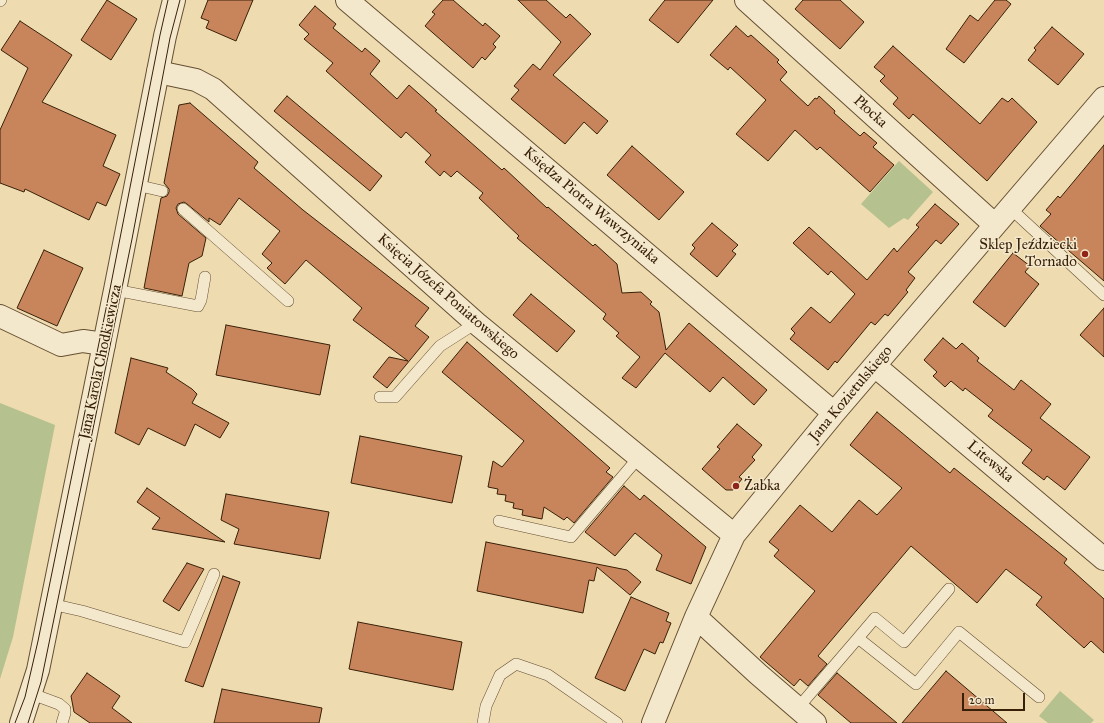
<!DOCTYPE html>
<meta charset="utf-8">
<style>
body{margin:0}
#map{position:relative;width:1104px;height:723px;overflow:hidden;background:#eedbb0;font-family:"IM FELL Great Primer",serif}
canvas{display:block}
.scale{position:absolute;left:962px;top:693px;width:63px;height:18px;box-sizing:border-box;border:2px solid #382008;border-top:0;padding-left:5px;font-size:12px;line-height:14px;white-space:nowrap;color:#382008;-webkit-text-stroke:3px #f4e8cc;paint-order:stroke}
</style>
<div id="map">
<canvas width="1104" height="723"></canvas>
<div class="scale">20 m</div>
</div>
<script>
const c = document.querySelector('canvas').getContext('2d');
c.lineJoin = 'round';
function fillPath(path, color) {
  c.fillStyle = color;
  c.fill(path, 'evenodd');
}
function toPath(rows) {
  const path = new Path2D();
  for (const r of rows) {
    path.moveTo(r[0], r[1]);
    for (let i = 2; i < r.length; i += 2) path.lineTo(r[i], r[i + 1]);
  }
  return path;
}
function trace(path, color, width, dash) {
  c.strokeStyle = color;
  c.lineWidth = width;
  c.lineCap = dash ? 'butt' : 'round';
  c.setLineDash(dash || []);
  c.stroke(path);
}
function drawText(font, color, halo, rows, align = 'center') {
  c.font = font + ' "IM FELL Great Primer",serif';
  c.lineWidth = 3;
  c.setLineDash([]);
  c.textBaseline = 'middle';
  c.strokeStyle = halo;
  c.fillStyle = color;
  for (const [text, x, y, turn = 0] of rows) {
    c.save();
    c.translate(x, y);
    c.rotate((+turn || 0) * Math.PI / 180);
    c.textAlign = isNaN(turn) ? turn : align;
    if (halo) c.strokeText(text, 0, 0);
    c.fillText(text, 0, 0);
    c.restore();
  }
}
fillPath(toPath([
 [899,161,933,192,908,220,904,218,889,228,861,204],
 [0,403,55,425,13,637,0,679],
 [1060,691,1094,720,1091,723,1048,723,1039,716]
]), '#b5c18e');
const building = toPath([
 [107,0,137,19,111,60,81,40,107,0],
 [208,0,253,0,236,41,206,28,209,21,201,18,208,0],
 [443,0,453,0,483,26,485,23,500,36,493,44,496,47,485,60,482,57,473,68,425,26,435,14,432,12,443,0],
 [518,0,546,0,566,18,570,14,591,34,553,75,608,121,597,134,584,122,565,144,511,99,519,90,514,86,533,64,540,70,561,42,518,0],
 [665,0,713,0,678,43,649,20,665,0],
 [803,0,840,0,864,22,840,49,795,9,803,0],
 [995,0,1006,0,1011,4,964,63,946,49,970,15,978,21,995,0],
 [315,6,336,24,333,28,362,52,365,48,380,61,370,74,397,99,409,85,437,110,435,111,502,170,504,168,547,208,548,207,593,246,595,244,617,264,622,293,641,292,652,302,650,304,659,312,666,350,689,323,767,390,754,405,723,377,710,392,665,353,636,388,622,378,640,357,616,336,619,333,603,319,606,314,517,238,519,236,479,198,483,193,457,171,451,177,444,171,440,176,425,162,431,155,406,132,401,138,326,71,333,63,304,39,309,34,299,25,315,6],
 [20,21,72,55,42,102,116,135,103,166,120,174,106,206,97,202,89,220,25,189,24,192,0,183,0,130,28,68,1,50,20,21],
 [736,26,748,37,751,35,779,60,777,62,787,72,780,80,808,106,815,98,817,99,819,96,835,111,834,113,860,136,864,132,877,143,873,147,894,165,870,192,820,147,817,150,795,130,768,161,736,134,766,100,730,67,728,70,710,55,736,26],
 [1052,27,1084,54,1058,85,1028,60,1036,50,1034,48,1052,27],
 [893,46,980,124,1002,98,1008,102,1012,98,1037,122,987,181,913,114,909,119,893,104,898,98,880,81,885,76,874,67,893,46],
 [287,96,382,176,370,191,274,111,287,96],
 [190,103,258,162,254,168,303,210,429,308,415,326,429,337,387,388,373,377,389,357,408,361,353,320,362,308,306,260,285,284,267,268,272,263,262,254,280,231,239,198,220,225,209,218,209,222,187,204,184,202,178,204,176,208,178,214,206,238,202,256,189,263,182,296,144,288,161,198,167,196,169,192,169,189,164,183,179,105,190,103],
 [1104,145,1104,281,1040,226,1051,214,1046,210,1058,196,1060,198,1104,145],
 [632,146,684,192,659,220,607,175,632,146],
 [935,204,959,224,941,244,936,240,908,272,915,278,906,290,908,292,888,316,885,314,875,325,871,322,837,363,835,361,828,370,790,339,795,333,791,329,811,307,830,323,855,294,831,271,828,275,793,243,809,227,867,280,894,248,897,252,919,227,916,225,935,204],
 [712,223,738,245,732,251,736,254,717,277,690,254,695,248,692,245,712,223],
 [44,250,83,268,57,326,17,308,44,250],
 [1013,253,1030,266,1025,272,1039,284,1005,327,973,302,1013,253],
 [531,294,575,331,557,352,513,315,531,294],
 [1104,308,1104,357,1080,335,1104,308],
 [226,325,330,345,320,395,216,375,226,325],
 [943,338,956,349,962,343,979,358,977,361,1014,390,1021,380,1051,404,1040,418,1090,457,1065,490,1047,476,1044,480,1022,463,1032,450,988,416,993,410,965,388,963,391,951,381,945,387,933,376,937,372,924,360,943,338],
 [467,342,610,468,606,472,613,477,574,523,567,517,564,520,544,507,542,519,522,515,523,510,513,508,514,503,505,501,506,495,497,494,498,489,488,487,493,461,502,467,524,441,442,372,467,342],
 [131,358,168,368,166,372,192,389,197,394,192,403,229,423,220,438,195,424,185,446,148,428,139,445,115,433,131,358],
 [877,412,950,473,954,468,1067,559,1064,563,1104,599,1104,653,1091,641,1084,648,1036,605,1042,597,1006,569,977,603,911,546,818,656,827,664,808,686,800,679,794,686,760,657,815,591,774,556,779,550,769,542,800,505,832,532,859,500,877,515,902,488,850,445,877,412],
 [737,424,762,445,752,457,755,460,739,477,742,479,733,490,726,490,702,469,720,449,717,447,737,424],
 [360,436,462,456,452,503,351,483,360,436],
 [624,486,640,500,644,495,706,547,691,584,656,570,662,555,635,533,615,556,585,532,624,486],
 [147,488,194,521,225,542,152,529,160,518,137,502,147,488],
 [226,494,329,512,320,559,234,544,239,529,221,520,226,494],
 [486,542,627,570,641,582,630,595,597,567,594,581,589,580,583,613,477,591,486,542],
 [187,563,204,569,179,611,163,601,187,563],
 [223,576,240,582,203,687,185,681,223,576],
 [631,597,669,613,666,621,671,623,663,643,660,642,655,654,644,649,625,691,595,678,631,597],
 [358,622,462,642,453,690,349,669,358,622],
 [946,671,1007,723,902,723,946,671],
 [87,673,120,696,112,708,132,723,90,723,74,712,71,696,87,673],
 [837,673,897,723,851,723,818,695,837,673],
 [222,689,322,708,319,723,214,723,222,689]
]);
fillPath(building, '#c8855c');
trace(building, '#382008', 1);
const service = toPath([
 [0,1,1,0],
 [136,185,162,191],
 [1010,208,1104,295],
 [183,209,288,301],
 [115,290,198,306,201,300,205,277],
 [380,397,395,397,440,346,476,323],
 [499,521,571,537,639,457],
 [51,604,82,611,185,642,214,574],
 [858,638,875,618,904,642,949,589],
 [32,694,59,704,65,709,65,713,62,723],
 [797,709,858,638,916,684,959,632,1039,697],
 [483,723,486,706,500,675,516,664,548,675,617,723]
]);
const minor = toPath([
 [347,0,834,413],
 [746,0,995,225],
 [158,72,196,80,213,89,476,323,734,535],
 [0,316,61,345,83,341,104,344],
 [875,366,1104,559],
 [696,617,758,674,815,723],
 [653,723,696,617,734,535,834,413,1104,98]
]);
const tertiary = toPath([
 [21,723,38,670,115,290,165,36,174,0]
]);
trace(service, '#664f32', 12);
trace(minor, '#664f32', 24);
trace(tertiary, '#664f32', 24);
trace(service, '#f4e8cc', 11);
trace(minor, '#f4e8cc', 22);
trace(tertiary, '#f4e8cc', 22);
trace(toPath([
 [15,723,25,697,38,641,110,289,160,35,168,0],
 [28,723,41,682,132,239,170,38,180,0]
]), '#382008', 1);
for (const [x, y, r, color] of [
 [1085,254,4,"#8f2418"],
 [736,486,4,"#8f2418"]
]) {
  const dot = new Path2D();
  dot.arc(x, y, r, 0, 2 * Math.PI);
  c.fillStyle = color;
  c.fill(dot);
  trace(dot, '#f4e8cc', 1.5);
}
drawText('15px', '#382008', '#f4e8cc', [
 ["Płocka",870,112,42],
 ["Księdza Piotra Wawrzyniaka",591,206,40],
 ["Księcia Józefa Poniatowskiego",448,297,41],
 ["Jana Karola Chodkiewicza",101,362,-78],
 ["Jana Kozietulskiego",851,394,-50],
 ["Litewska",990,462,40]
]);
drawText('15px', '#382008', '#f4e8cc', [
 ["Sklep Jeździecki",1077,245],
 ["Tornado",1077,262],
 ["Żabka",744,486,"left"]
], 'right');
</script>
